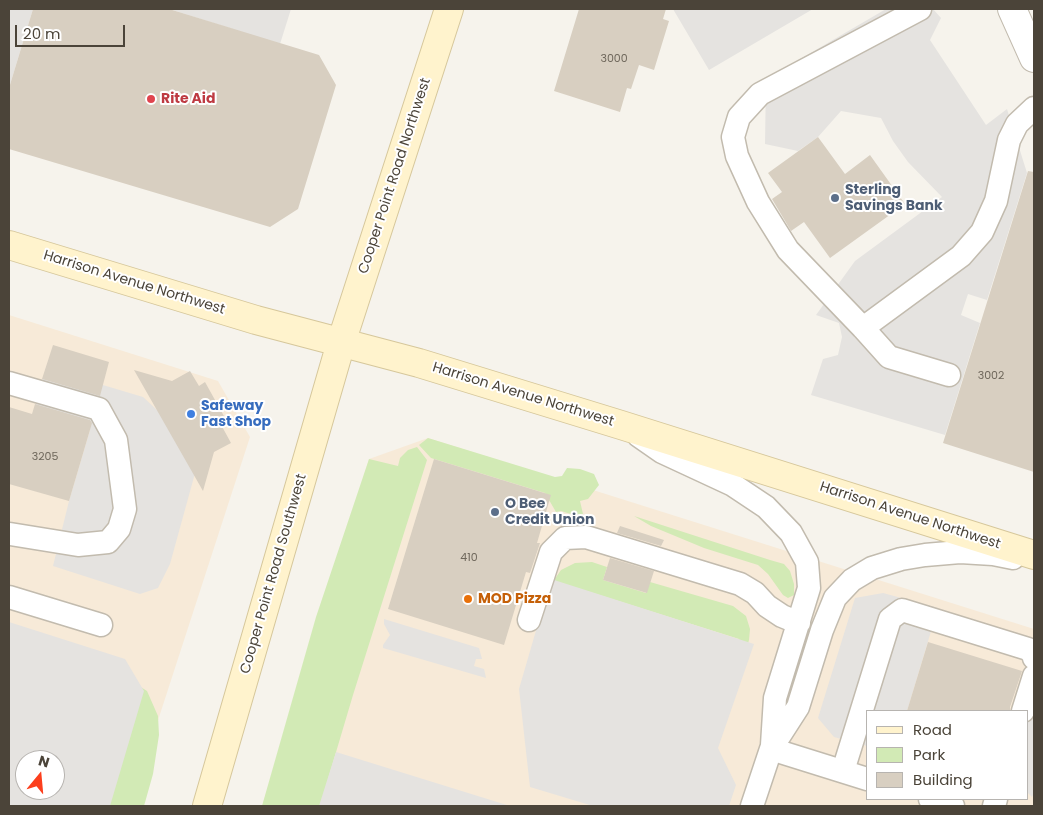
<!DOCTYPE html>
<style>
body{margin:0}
#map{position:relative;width:1043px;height:815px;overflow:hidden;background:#f6f3ec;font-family:Poppins,sans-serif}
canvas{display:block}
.frame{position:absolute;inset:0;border:10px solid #4b4439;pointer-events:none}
.legend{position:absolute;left:866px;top:710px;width:162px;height:90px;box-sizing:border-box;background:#fff;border:1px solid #b7b4b0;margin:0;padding:6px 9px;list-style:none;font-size:15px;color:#4b4439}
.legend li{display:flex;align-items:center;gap:10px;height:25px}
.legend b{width:25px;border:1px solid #b7b4b0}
.north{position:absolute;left:15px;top:750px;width:50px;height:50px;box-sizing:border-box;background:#fff;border:1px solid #b7b4b0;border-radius:50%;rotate:17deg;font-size:14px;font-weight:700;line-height:20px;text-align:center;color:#4b4439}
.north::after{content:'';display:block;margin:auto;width:18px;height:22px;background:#fc3f1d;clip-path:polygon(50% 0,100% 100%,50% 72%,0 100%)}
.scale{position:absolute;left:15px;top:25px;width:110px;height:22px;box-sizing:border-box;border:2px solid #4b4439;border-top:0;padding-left:6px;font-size:15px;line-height:18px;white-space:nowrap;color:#4b4439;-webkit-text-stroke:4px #fff;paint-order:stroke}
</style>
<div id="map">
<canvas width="1043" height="815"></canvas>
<div class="frame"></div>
<ul class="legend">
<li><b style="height:6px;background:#fff3cd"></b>Road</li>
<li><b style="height:14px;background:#d2eab5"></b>Park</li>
<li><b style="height:14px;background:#d8cfc1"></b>Building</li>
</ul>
<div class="north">N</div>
<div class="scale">20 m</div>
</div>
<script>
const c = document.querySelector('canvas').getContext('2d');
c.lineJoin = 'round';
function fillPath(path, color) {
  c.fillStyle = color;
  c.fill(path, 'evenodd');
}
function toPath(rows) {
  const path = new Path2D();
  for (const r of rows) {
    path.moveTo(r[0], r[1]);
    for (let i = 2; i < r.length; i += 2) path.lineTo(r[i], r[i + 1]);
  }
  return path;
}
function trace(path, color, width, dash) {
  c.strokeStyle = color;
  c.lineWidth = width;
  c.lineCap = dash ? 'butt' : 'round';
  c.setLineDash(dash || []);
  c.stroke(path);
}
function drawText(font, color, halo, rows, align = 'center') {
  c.font = font + ' Poppins,sans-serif';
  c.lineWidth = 4;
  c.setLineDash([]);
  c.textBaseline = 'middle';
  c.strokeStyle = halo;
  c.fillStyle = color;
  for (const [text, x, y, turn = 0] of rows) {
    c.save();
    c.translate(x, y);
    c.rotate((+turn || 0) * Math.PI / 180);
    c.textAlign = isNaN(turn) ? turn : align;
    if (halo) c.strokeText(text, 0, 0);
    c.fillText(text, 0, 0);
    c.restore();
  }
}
fillPath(toPath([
 [9,315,218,381,250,437,149,748,132,806,9,806],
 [25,760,55,760,55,790,25,790],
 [428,438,1034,629,1034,806,262,806,369,459],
 [867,711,1027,711,1027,799,867,799]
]), '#f7ead8');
fillPath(toPath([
 [428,438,555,477,562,476,567,468,580,469,594,474,599,485,588,499,580,501,583,514,574,515,561,511,556,512,545,493,431,458,419,445],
 [417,447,427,460,353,695,320,806,262,806,316,617,369,459,398,466,400,458,408,450],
 [634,516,770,560,784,564,790,571,794,584,794,595,788,598,783,595,768,574,758,565,704,548,651,526],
 [592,562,607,567,603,580,646,593,650,582,733,606,746,616,750,629,749,640,742,664,739,639,577,588,559,604,552,583,561,570,575,563],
 [136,684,147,691,158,716,159,735,153,774,144,806,100,806]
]), '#d2eab5');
fillPath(toPath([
 [9,9,33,9,9,88],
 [169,9,291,9,280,44],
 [673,9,813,9,709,70],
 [886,9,933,9,941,18,930,40,986,125,1007,109,1027,173,987,300,968,294,961,315,980,323,945,435,811,395,823,359,838,355,842,337,839,323,816,315,855,261,942,197,908,162,893,141,881,118,841,111,818,137,798,151,765,144,766,79],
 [46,368,143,397,157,410,197,466,170,564,158,588,140,594,53,566,69,501,90,430,33,414],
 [551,579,754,644,718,748,736,785,729,806,593,806,530,787,519,689],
 [883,593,938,608,907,711,867,711,867,746,834,737,818,718,855,598],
 [384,619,479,648,482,659,476,659,474,666,484,669,486,678,383,648,383,645,390,635,384,624],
 [9,622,125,659,144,691,110,806,9,806],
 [25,760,55,760,55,790,25,790],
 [1034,641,1034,793,1032,797,1027,792,1027,711,1012,711],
 [336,752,510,806,319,806]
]), '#e5e3e0');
fillPath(toPath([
 [33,9,169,9,319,55,336,85,298,209,270,227,9,149,9,88],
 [579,9,666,9,663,19,669,21,654,70,639,65,631,89,627,88,620,112,554,91],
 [818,137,845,174,870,155,905,204,830,258,804,222,791,231,772,199,782,192,768,173],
 [1028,171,1034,172,1034,472,943,443],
 [53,345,109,362,100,396,42,379],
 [134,370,172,381,190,371,199,386,205,382,225,418,219,421,231,443,214,452,203,491],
 [35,404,90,420,92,423,69,501,9,484,9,407,32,414],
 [434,459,551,495,537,543,540,543,530,573,526,572,504,645,388,609],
 [620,526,664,540,661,546,617,533],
 [610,558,654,571,647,593,603,580],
 [928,642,1022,671,1010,707,1010,711,907,711]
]), '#d8cfc1');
const lane = toPath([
 [920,9,760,94,739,117,733,137,737,156,758,202,788,250,863,328,889,357,949,375],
 [863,328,961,256,982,232,996,201,1009,140,1017,124,1034,108],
 [9,383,99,409,116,440,125,509,119,529,108,542,78,545,10,534],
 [639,436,662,452,733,485,766,507,791,533,807,562,809,588,775,698,772,745],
 [9,597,101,625],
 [529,620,551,552,565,538,586,537,740,584,755,593,767,606,782,616,799,623],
 [1023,711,1034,676],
 [771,749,867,779],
 [843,771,890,619,902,610,1028,649,1034,655,1034,658],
 [930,799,953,806],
 [752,806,771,749,798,707,822,630,835,598,852,580,872,568,901,559,925,555,960,552,993,554,1013,558],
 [994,806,996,799]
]);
const street = toPath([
 [1012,9,1034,58]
]);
const secondary = toPath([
 [9,245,256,320,419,363,621,425,1034,555],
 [207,806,341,343,449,9]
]);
trace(lane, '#c2bbae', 25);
trace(street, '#c2bbae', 30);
trace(secondary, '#d6c79b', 30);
trace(lane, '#fff', 22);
trace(street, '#fff', 28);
trace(secondary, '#fff3cd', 28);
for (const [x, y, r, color] of [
 [151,99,5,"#e0444e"],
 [835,198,5,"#5c6f8a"],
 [191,414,5,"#3f7fe0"],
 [495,512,5,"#5c6f8a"],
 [468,599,5,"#e8710a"]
]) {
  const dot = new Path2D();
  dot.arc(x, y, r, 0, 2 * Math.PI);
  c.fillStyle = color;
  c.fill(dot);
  trace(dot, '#fff', 2);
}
drawText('11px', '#6e675b', null, [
 ["3000",614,59],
 ["3002",991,376],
 ["3205",45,457],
 ["410",469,558]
]);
drawText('bold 14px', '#be3a42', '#fff', [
 ["Rite Aid",161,99]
], 'left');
drawText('14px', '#4b4439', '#fff', [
 ["Cooper Point Road Northwest",395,176,-72],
 ["Harrison Avenue Northwest",134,283,17],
 ["Harrison Avenue Northwest",523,395,17],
 ["Harrison Avenue Northwest",910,516,18],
 ["Cooper Point Road Southwest",274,574,-74]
]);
drawText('bold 14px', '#4e5e75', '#fff', [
 ["Sterling",845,190],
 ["Savings Bank",845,206],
 ["O Bee",505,504],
 ["Credit Union",505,520]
], 'left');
drawText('bold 14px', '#366cbe', '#fff', [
 ["Safeway",201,406],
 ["Fast Shop",201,422]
], 'left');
drawText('bold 14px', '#c56008', '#fff', [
 ["MOD Pizza",478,599]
], 'left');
</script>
